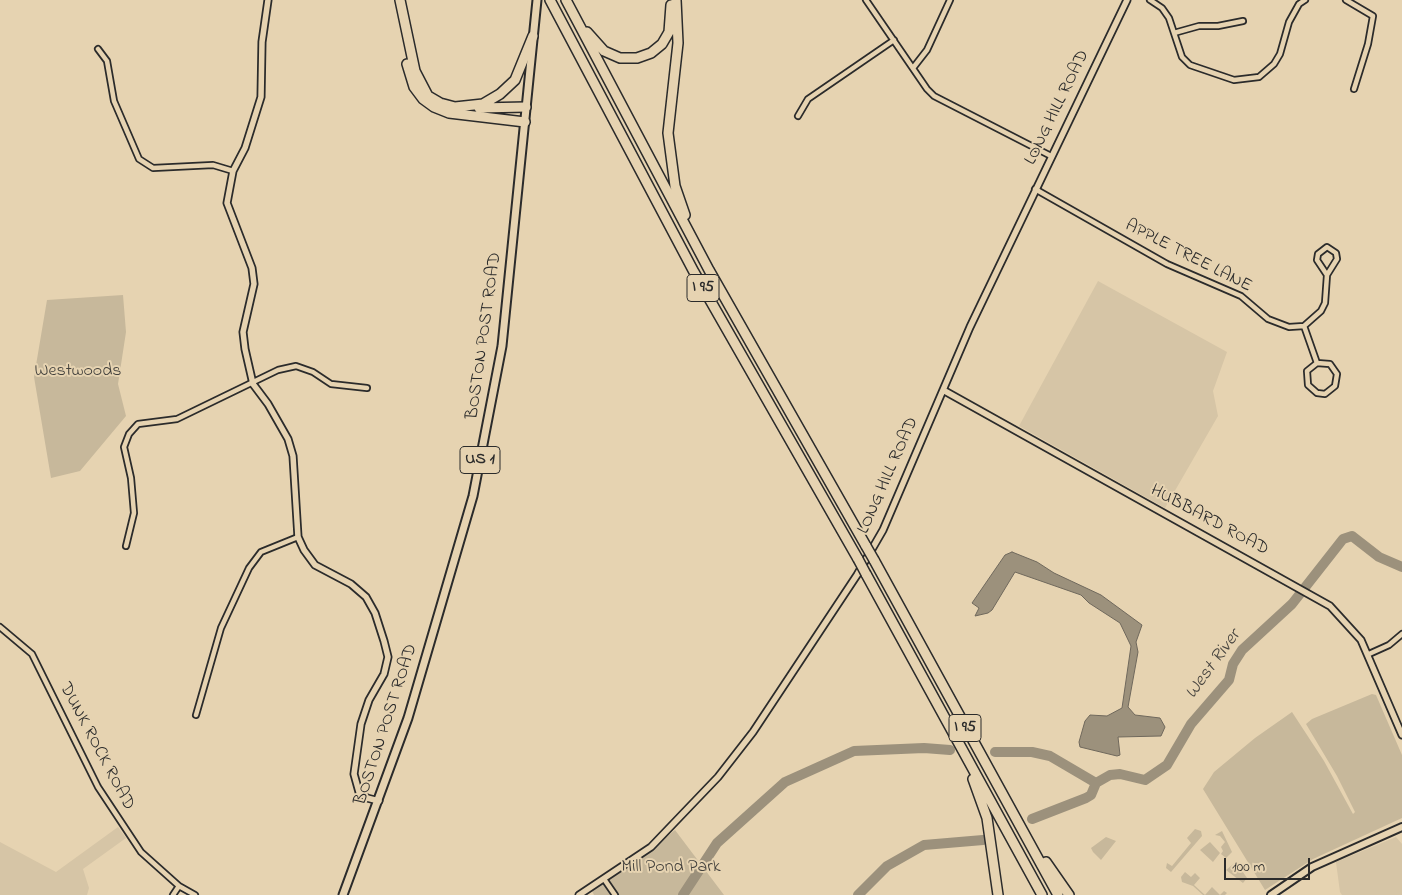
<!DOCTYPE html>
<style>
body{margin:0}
#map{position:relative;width:1402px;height:895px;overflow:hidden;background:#e6d3b1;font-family:"Indie Flower",sans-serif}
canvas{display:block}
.scale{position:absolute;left:1224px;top:858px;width:86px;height:22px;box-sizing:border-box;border:2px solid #2b2b2b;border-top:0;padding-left:6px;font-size:15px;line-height:18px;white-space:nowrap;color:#2b2b2b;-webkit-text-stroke:4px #e6d3b1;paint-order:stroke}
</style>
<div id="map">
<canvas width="1402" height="895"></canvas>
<div class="scale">100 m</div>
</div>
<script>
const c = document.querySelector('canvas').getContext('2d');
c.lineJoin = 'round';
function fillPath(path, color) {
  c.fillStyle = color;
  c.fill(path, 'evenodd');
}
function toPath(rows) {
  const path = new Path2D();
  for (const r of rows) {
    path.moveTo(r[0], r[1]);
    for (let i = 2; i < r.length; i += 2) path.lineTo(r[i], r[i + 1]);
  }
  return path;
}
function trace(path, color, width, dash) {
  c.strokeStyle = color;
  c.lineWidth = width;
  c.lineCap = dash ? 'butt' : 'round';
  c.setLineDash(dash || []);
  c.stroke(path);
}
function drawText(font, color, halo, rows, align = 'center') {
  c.font = font + ' "Indie Flower",sans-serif';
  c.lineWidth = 4;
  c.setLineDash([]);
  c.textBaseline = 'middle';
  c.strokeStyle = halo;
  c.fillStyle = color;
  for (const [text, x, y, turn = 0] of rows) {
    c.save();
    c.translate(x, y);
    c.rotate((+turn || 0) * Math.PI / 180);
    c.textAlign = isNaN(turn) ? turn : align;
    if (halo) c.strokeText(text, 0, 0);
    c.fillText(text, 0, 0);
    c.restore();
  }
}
fillPath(toPath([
 [1098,281,1227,352,1213,391,1218,416,1165,508,1019,426],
 [118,827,126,838,83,869,89,888,87,895,0,895,0,842,56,872],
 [1396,837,1402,844,1402,895,1342,895,1340,892,1336,862]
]), '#d6c5a6');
fillPath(toPath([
 [123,295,126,332,118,384,126,416,80,471,51,478,34,377,47,300],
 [1372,694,1376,695,1402,755,1402,818,1313,859,1265,890,1203,789,1214,772,1255,738,1292,712,1324,761,1353,814,1355,812,1337,776,1306,724,1312,719],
 [1195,829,1201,831,1202,836,1171,872,1166,868,1167,863,1172,866,1191,843,1187,838],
 [675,830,724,895,594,895,592,891,637,861],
 [1222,831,1232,852,1226,858,1221,854,1223,851,1221,847,1225,842,1220,836,1215,835],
 [1106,837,1116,841,1101,860,1093,852,1091,848],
 [1210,842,1220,853,1213,862,1200,850],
 [1236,862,1247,878,1243,883,1226,870],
 [1185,872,1191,877,1195,873,1200,878,1194,885,1205,895,1212,887,1220,895,1224,891,1227,893,1225,895,1203,895,1193,886,1182,882,1181,877]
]), '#c7b89b');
const water = toPath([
 [1012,552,1037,562,1054,573,1101,595,1142,625,1136,642,1138,652,1128,707,1135,715,1160,718,1165,727,1161,736,1118,737,1120,755,1117,756,1080,747,1079,742,1085,721,1090,715,1107,716,1122,708,1131,646,1120,623,1089,603,1081,595,1015,572,992,610,988,613,975,616,979,608,972,603,1005,555,1012,552]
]);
fillPath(water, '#9c917c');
trace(water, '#6f685c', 1);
trace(toPath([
 [995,752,1032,752,1050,756,1096,783],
 [1096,783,1110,775,1120,774,1145,780,1167,765,1191,724,1229,680,1233,664,1242,650,1292,604,1343,539,1352,536,1379,557,1402,567],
 [1032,819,1086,798,1091,795,1096,783],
 [683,895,717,843,785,782,854,751,924,748,950,750],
 [858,895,887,866,924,845,983,840]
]), '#9c917c', 10);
const minor = toPath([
 [866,0,927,89,934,96,1051,156],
 [1150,0,1162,8,1169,18,1182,57,1190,65,1234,80,1259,77,1274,64,1280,54,1289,22,1299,4,1305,0],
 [1346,0,1373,16,1368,44,1354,89],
 [1174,33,1199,26,1218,26,1243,21],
 [98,49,107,61,114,101,139,159,153,168,213,165,233,171],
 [913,68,927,50,950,0],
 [798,116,808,99,894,40],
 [1035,189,1167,264,1241,296,1268,319,1289,327,1304,326,1317,363,1307,371,1308,385,1317,393,1325,394,1335,386,1337,374,1330,364,1317,363],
 [1304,326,1321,311,1325,303,1327,275,1337,259,1336,253,1327,247,1318,254,1317,260,1327,275],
 [126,546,134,513,131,478,124,447,129,434,138,424,177,419,278,370,296,366,313,372,331,384,367,388],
 [0,627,32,654,98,787,141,852,179,886,195,895],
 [1369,654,1389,645,1402,634],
 [196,715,221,628,249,568,261,552,298,537],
 [604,879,615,895],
 [173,895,179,886]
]);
const tertiary = toPath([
 [268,0,262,42,261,97,245,148,233,171,227,203,252,268,254,284,243,332,245,349,253,384,268,404,288,439,293,456,298,537,304,550,315,565,351,584,366,597,375,613,384,641,388,657,384,674,369,700,361,724,354,774,359,792,367,798,379,801],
 [943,390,1330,606,1361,640,1402,735],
 [579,895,651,847,718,777,753,732,857,575,883,530,970,327,1127,0]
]);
const secondary = toPath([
 [1271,895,1312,867,1402,827]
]);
const primary = toPath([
 [343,895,408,718,473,496,502,346,537,0]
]);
const motorway = toPath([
 [400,0,415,71,428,96,440,103,455,107,483,104,500,94,515,80,533,36],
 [550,0,694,272,858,559],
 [566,0,709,270,866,546],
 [676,0,678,43,668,133,675,186,685,215],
 [587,32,604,51,620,58,637,58,651,53,662,44,669,32,671,5],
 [407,64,414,87,423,99,434,107,449,113,525,122],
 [479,108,526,107],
 [874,560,1058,895],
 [866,574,1042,895],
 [973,779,987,818,998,895],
 [1046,862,1069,895]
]);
trace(minor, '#2b2b2b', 8);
trace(tertiary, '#2b2b2b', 9);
trace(secondary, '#2b2b2b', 10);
trace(primary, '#2b2b2b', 11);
trace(motorway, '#2b2b2b', 12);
trace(minor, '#e6d3b1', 4.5);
trace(tertiary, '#e6d3b1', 5.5);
trace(secondary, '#e6d3b1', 6);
trace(primary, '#e6d3b1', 7);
trace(motorway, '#e6d3b1', 9);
const motorwayBridge = toPath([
 [866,546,874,560],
 [858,559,866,574]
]);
trace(motorwayBridge, '#2b2b2b', 12, []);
trace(motorwayBridge, '#e6d3b1', 9);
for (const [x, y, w] of [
 [703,288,32],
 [480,460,40],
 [965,728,32]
]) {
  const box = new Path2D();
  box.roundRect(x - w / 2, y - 13.5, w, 27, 4);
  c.fillStyle = '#e6d3b1';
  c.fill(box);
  trace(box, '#2b2b2b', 1);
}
drawText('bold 16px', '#2b2b2b', null, [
 ["I 95",703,288],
 ["US 1",480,460],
 ["I 95",965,728]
]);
drawText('18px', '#2b2b2b', '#e6d3b1', [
 ["LONG HILL ROAD",1058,108,-64],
 ["APPLE TREE LANE",1188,257,27],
 ["BOSTON POST ROAD",485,336,-82],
 ["LONG HILL ROAD",889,476,-66],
 ["HUBBARD ROAD",1209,521,28],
 ["BOSTON POST ROAD",387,725,-72],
 ["DUNK ROCK ROAD",96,747,62]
]);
drawText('18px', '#42403c', '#e6d3b1', [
 ["Westwoods",78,372],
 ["Mill Pond Park",671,868]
]);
drawText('italic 19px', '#47443f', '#e6d3b1', [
 ["West River",1214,665,-54]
]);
</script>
